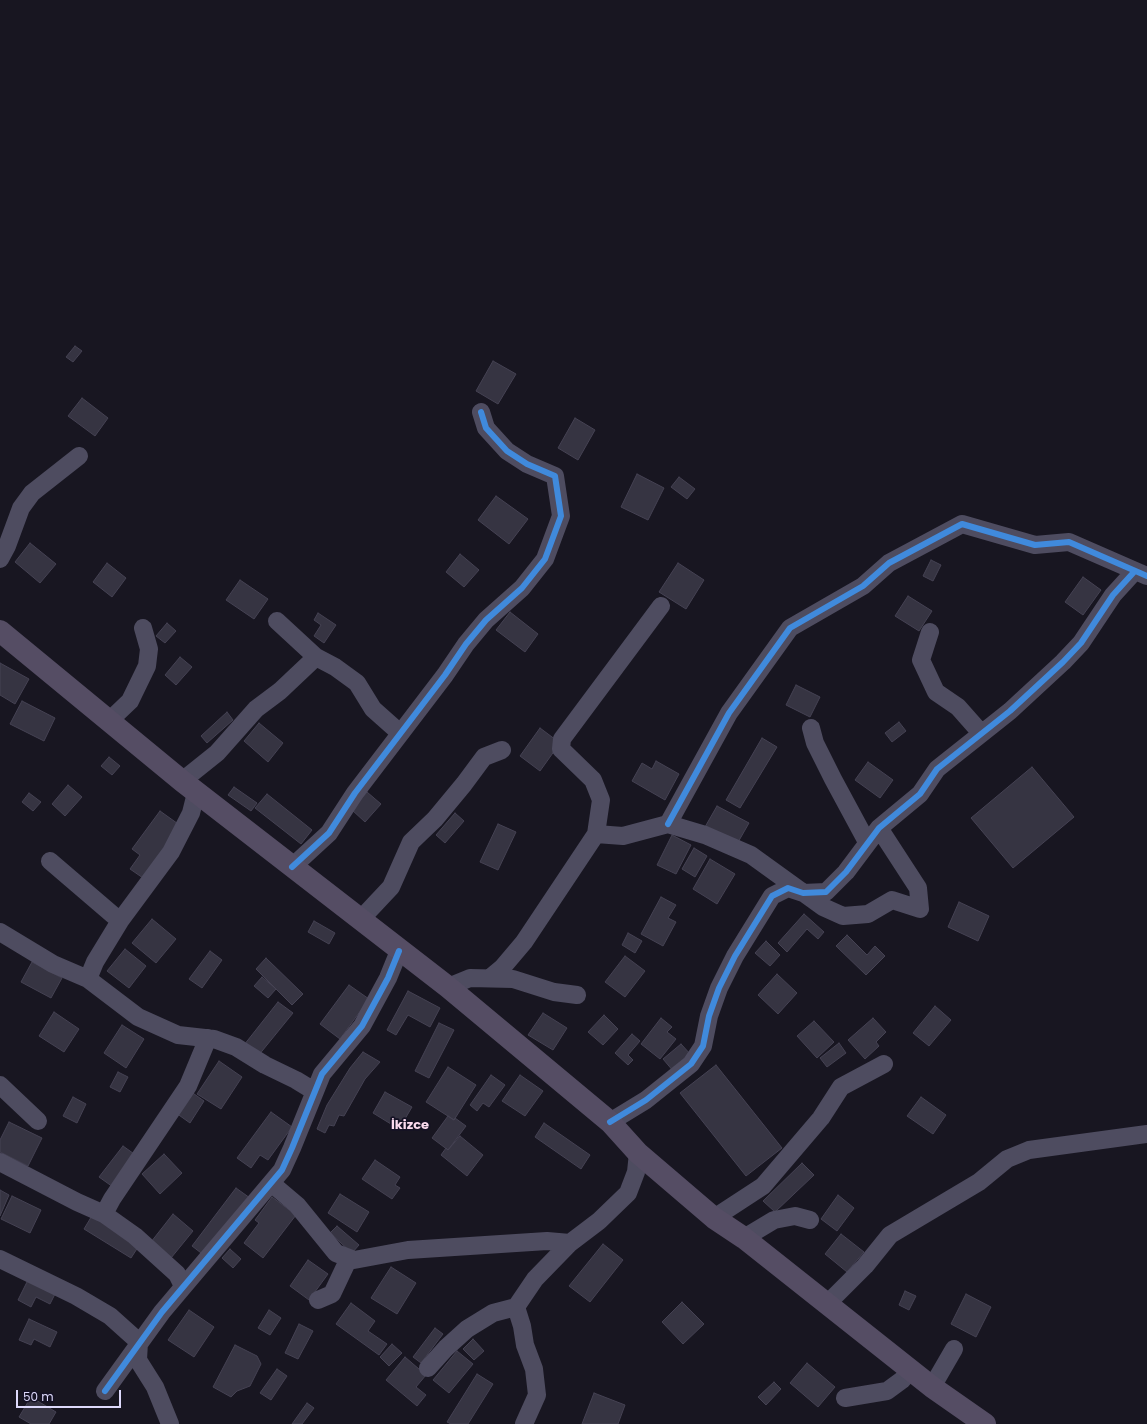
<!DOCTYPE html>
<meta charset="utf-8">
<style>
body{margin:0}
#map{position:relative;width:1147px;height:1424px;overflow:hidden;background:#181621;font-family:Poppins,sans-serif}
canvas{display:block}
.scale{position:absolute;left:16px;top:1390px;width:105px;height:18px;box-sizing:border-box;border:2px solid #ddd9fb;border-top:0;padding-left:5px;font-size:12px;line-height:14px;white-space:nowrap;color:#ddd9fb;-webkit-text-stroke:3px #151225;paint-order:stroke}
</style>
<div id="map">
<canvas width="1147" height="1424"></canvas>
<div class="scale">50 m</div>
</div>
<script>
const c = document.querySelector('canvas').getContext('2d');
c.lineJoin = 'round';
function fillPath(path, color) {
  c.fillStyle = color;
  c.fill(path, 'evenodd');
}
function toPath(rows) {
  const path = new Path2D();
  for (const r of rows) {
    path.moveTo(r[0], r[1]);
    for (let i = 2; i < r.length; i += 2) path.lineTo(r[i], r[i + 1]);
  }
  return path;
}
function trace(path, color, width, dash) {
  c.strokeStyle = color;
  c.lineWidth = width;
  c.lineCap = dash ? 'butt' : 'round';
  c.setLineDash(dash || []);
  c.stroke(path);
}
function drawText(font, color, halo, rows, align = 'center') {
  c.font = font + ' Poppins,sans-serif';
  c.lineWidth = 3.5;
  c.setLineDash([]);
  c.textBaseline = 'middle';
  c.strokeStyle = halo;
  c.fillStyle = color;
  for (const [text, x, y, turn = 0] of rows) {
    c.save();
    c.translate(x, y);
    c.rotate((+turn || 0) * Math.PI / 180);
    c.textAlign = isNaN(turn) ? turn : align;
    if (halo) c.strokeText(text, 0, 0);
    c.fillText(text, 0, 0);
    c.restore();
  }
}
const building = toPath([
 [75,346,82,351,73,362,66,357,75,346],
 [493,361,516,374,498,404,476,391,493,361],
 [82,398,108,418,95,436,68,416,82,398],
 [575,418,595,430,578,460,558,448,575,418],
 [637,474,664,488,648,520,621,507,637,474],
 [679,477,695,489,687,499,671,487,679,477],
 [496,496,528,519,509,544,478,520,496,496],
 [30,543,56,564,40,583,15,562,30,543],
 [460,554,479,570,464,587,446,572,460,554],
 [931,560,941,565,933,581,923,576,931,560],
 [107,563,126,578,112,597,93,582,107,563],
 [678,563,704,580,686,609,659,592,678,563],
 [1083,577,1101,590,1083,615,1065,602,1083,577],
 [240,580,268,599,254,619,226,600,240,580],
 [908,596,932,611,919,631,895,616,908,596],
 [510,612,538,634,525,652,496,630,510,612],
 [318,613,336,625,324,643,314,636,321,625,314,620,318,613],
 [167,623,176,631,165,643,156,636,167,623],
 [180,657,192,667,176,685,165,675,180,657],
 [0,663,29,679,15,704,0,695,0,663],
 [796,685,820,697,810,717,786,705,796,685],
 [22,701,55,718,44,741,10,724,22,701],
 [227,712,233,720,207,743,201,736,227,712],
 [899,722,906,731,892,742,885,733,899,722],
 [259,723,283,743,268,762,244,741,259,723],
 [540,728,560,743,540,771,520,756,540,728],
 [762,738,777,747,740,808,726,800,762,738],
 [109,757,120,766,112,775,101,766,109,757],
 [656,761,679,774,665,800,632,781,642,763,652,769,656,761],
 [868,762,893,780,880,798,855,780,868,762],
 [1032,767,1074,817,1013,868,971,818,1032,767],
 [68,785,82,797,65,816,52,804,68,785],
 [234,787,257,803,251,811,228,795,234,787],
 [367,792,381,804,365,822,352,810,367,792],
 [29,793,41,802,33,811,22,802,29,793],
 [267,794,312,830,301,844,255,808,267,794],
 [717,806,749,823,737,844,705,827,717,806],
 [160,811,181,826,143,878,130,869,140,855,132,849,160,811],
 [455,813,464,821,445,843,436,835,455,813],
 [498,824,516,832,498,870,480,862,498,824],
 [672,835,691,845,676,874,657,865,672,835],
 [694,848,707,856,695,877,682,869,694,848],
 [710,859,735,874,717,904,693,889,710,859],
 [661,897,676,905,668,918,676,922,663,946,641,934,661,897],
 [959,902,989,916,978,941,948,927,959,902],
 [804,914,824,932,818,939,807,929,787,952,778,943,804,914],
 [152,919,176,939,156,963,132,943,152,919],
 [314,921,335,933,329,944,308,932,314,921],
 [628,933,642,941,635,953,622,945,628,933],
 [847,935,867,955,875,946,885,956,866,975,836,946,847,935],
 [766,941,780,955,770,966,755,953,766,941],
 [125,949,146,966,129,988,107,971,125,949],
 [210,951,222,960,202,988,189,979,210,951],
 [625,956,645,971,625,997,605,982,625,956],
 [266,958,303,994,292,1005,256,969,266,958],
 [32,962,62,978,51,998,21,982,32,962],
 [777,974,797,993,778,1014,758,995,777,974],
 [262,977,276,989,268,998,254,986,262,977],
 [349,985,369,999,340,1039,320,1024,349,985],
 [408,991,440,1008,430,1027,408,1015,396,1035,387,1030,408,991],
 [278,1002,293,1013,258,1056,244,1045,278,1002],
 [935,1006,951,1020,929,1046,913,1033,935,1006],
 [54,1012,79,1029,64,1052,39,1036,54,1012],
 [543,1013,567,1028,553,1050,528,1035,543,1013],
 [604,1015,618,1029,603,1045,588,1032,604,1015],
 [661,1018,672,1027,667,1032,676,1039,660,1059,641,1044,661,1018],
 [873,1018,886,1032,876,1042,879,1046,865,1059,848,1040,873,1018],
 [814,1021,834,1042,817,1058,797,1036,814,1021],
 [439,1023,454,1030,429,1078,415,1071,439,1023],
 [122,1025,144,1039,126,1068,104,1053,122,1025],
 [632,1034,640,1041,628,1055,633,1060,628,1065,615,1053,632,1034],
 [839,1043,846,1053,827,1067,820,1058,839,1043],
 [681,1044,692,1056,674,1072,663,1059,681,1044],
 [363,1052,380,1062,365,1079,344,1116,339,1115,334,1126,329,1125,325,1133,317,1129,327,1105,350,1068,363,1052],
 [219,1061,242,1077,221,1109,197,1094,219,1061],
 [716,1065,782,1148,746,1176,680,1093,716,1065],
 [448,1067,476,1085,454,1120,426,1102,448,1067],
 [118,1072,128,1077,120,1092,110,1087,118,1072],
 [491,1075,505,1085,489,1107,483,1103,477,1111,470,1105,491,1075],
 [520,1075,543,1091,525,1116,502,1101,520,1075],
 [190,1091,204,1101,190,1123,176,1113,190,1091],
 [385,1092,412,1107,399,1129,373,1113,385,1092],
 [73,1097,86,1104,77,1123,63,1116,73,1097],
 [921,1097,946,1115,933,1134,907,1116,921,1097],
 [271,1112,292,1127,268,1160,260,1155,251,1168,237,1158,271,1112],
 [448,1116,454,1120,455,1118,466,1126,448,1150,432,1138,448,1116],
 [9,1122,42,1138,28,1166,0,1152,0,1140,9,1122],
 [544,1123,590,1155,581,1169,535,1137,544,1123],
 [460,1136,483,1155,467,1176,441,1155,446,1148,448,1150,460,1136],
 [123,1146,137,1156,113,1187,99,1177,123,1146],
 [164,1154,182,1173,160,1194,142,1174,164,1154],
 [375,1160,400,1177,395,1185,400,1188,392,1199,362,1179,375,1160],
 [802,1163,814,1175,775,1212,763,1201,802,1163],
 [236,1188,250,1198,205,1256,192,1246,236,1188],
 [0,1190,9,1195,0,1216,0,1190],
 [340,1194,369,1212,357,1232,328,1213,340,1194],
 [838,1195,854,1208,837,1231,821,1219,838,1195],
 [12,1196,41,1210,30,1233,1,1219,12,1196],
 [272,1197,296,1215,263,1258,244,1243,259,1223,255,1220,272,1197],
 [93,1214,140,1244,131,1258,84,1229,93,1214],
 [173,1214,193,1231,171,1258,151,1242,173,1214],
 [337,1226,359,1245,352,1253,330,1233,337,1226],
 [841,1234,864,1252,847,1272,825,1254,841,1234],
 [603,1244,623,1260,590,1302,569,1286,603,1244],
 [230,1249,241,1259,233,1268,222,1258,230,1249],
 [308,1260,328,1274,309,1300,290,1286,308,1260],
 [391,1267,416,1283,397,1314,371,1298,391,1267],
 [28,1280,55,1294,50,1304,36,1297,31,1307,18,1300,28,1280],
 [905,1291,916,1296,909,1310,899,1305,905,1291],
 [966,1294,991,1307,976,1337,951,1324,966,1294],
 [682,1302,704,1324,683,1344,662,1322,682,1302],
 [351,1303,375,1321,368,1331,387,1344,379,1355,336,1324,351,1303],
 [189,1310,214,1327,194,1357,168,1340,189,1310],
 [269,1310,281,1318,270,1335,258,1328,269,1310],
 [29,1319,57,1332,50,1347,34,1339,31,1345,19,1340,29,1319],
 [299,1324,313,1331,298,1359,285,1353,299,1324],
 [435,1328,443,1334,421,1363,413,1357,435,1328],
 [473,1339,484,1351,474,1360,463,1349,473,1339],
 [392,1344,402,1353,389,1366,380,1357,392,1344],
 [235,1345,257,1356,261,1364,250,1386,237,1391,231,1397,213,1387,235,1345],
 [457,1351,473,1364,449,1393,433,1380,457,1351],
 [405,1357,426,1375,416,1387,426,1395,417,1406,386,1380,405,1357],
 [807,1363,835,1387,818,1407,790,1383,807,1363],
 [277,1369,287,1376,271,1400,260,1393,277,1369],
 [477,1374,493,1384,468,1424,451,1424,447,1422,477,1374],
 [774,1382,781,1389,766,1405,758,1397,774,1382],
 [594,1393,625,1405,618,1424,582,1424,594,1393],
 [31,1397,56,1412,49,1424,31,1424,19,1417,31,1397],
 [307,1403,314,1408,302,1424,292,1424,307,1403]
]);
fillPath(building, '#363442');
trace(building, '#454253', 1);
trace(toPath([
 [0,559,7,546,21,508,32,493,79,456],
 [277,621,316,657,335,667,357,683,373,709,400,733],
 [930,632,921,660,936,692,958,707,981,733],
 [108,722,130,701,147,666,149,649,143,628],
 [811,728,815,743,833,779,867,842],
 [182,781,217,753,256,709,280,691,316,657],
 [668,824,729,713,790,628,863,586,889,563,962,524,1035,545,1069,542,1147,576],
 [596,834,623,836,668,824,705,835,751,855,823,907,843,916,868,914,892,900,920,909,918,888,879,828],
 [50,861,120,921],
 [292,867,329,833,355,793,445,675,466,644,486,620,522,588,545,559,561,516,555,476,527,464,507,451,486,428,481,412],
 [360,920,391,887,411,842,435,819,464,784,484,757,502,750],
 [0,932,53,964,88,979,138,1017,178,1035,214,1039,236,1047,265,1065,296,1080,314,1091],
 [490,978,502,968,524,942,596,834,601,800,593,780,561,749,562,739,661,606],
 [88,979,95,962,120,921,171,852,191,813,196,793],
 [448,987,470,978,513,979,554,992,577,995],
 [0,1085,38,1121],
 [610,1122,646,1100,691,1064,703,1046,709,1016,719,988,735,956,772,896,788,888,803,893,826,892,846,872,879,828,920,794,937,769,1010,711,1063,662,1081,643,1113,595,1134,572],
 [0,1162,77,1202,104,1214,135,1236,177,1274,183,1286],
 [271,1183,297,1205,336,1253,354,1260,408,1250,547,1241,570,1243],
 [104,1214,112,1199,188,1086,208,1038],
 [714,1218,763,1186,821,1118,841,1087,884,1064],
 [744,1238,774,1220,795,1216,810,1220],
 [0,1259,76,1296,110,1316,139,1342,138,1360,155,1387,170,1424],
 [318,1300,332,1294,349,1258],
 [827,1304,865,1266,890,1235,979,1182,1007,1159,1029,1150,1147,1134],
 [428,1368,446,1348,467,1329,493,1313,516,1307],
 [932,1387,954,1349],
 [105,1391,162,1312,282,1170,292,1148,322,1074,362,1026,388,978,399,951],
 [845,1398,887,1391,902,1380,911,1370],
 [524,1424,537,1395,534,1369,525,1345,522,1326,516,1307,535,1279,570,1243,599,1221,628,1193,636,1172,638,1153]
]), '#4e4c60', 18);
trace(toPath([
 [0,631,182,781,448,987,610,1122,638,1153,714,1218,744,1238,932,1387,985,1424]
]), '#554d64', 22);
trace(toPath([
 [668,824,729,713,790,628,863,586,889,563,962,524,1035,545,1069,542,1147,576],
 [292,867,329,833,355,793,445,675,466,644,486,620,522,588,545,559,561,516,555,476,527,464,507,451,486,428,481,412],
 [610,1122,646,1100,691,1064,703,1046,709,1016,719,988,735,956,772,896,788,888,803,893,826,892,846,872,879,828,920,794,937,769,1010,711,1063,662,1081,643,1113,595,1134,572],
 [105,1391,162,1312,282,1170,292,1148,322,1074,362,1026,388,978,399,951]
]), '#408adc', 6);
drawText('bold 13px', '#fbdbef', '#151225', [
 ["İkizce",410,1126]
]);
</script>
